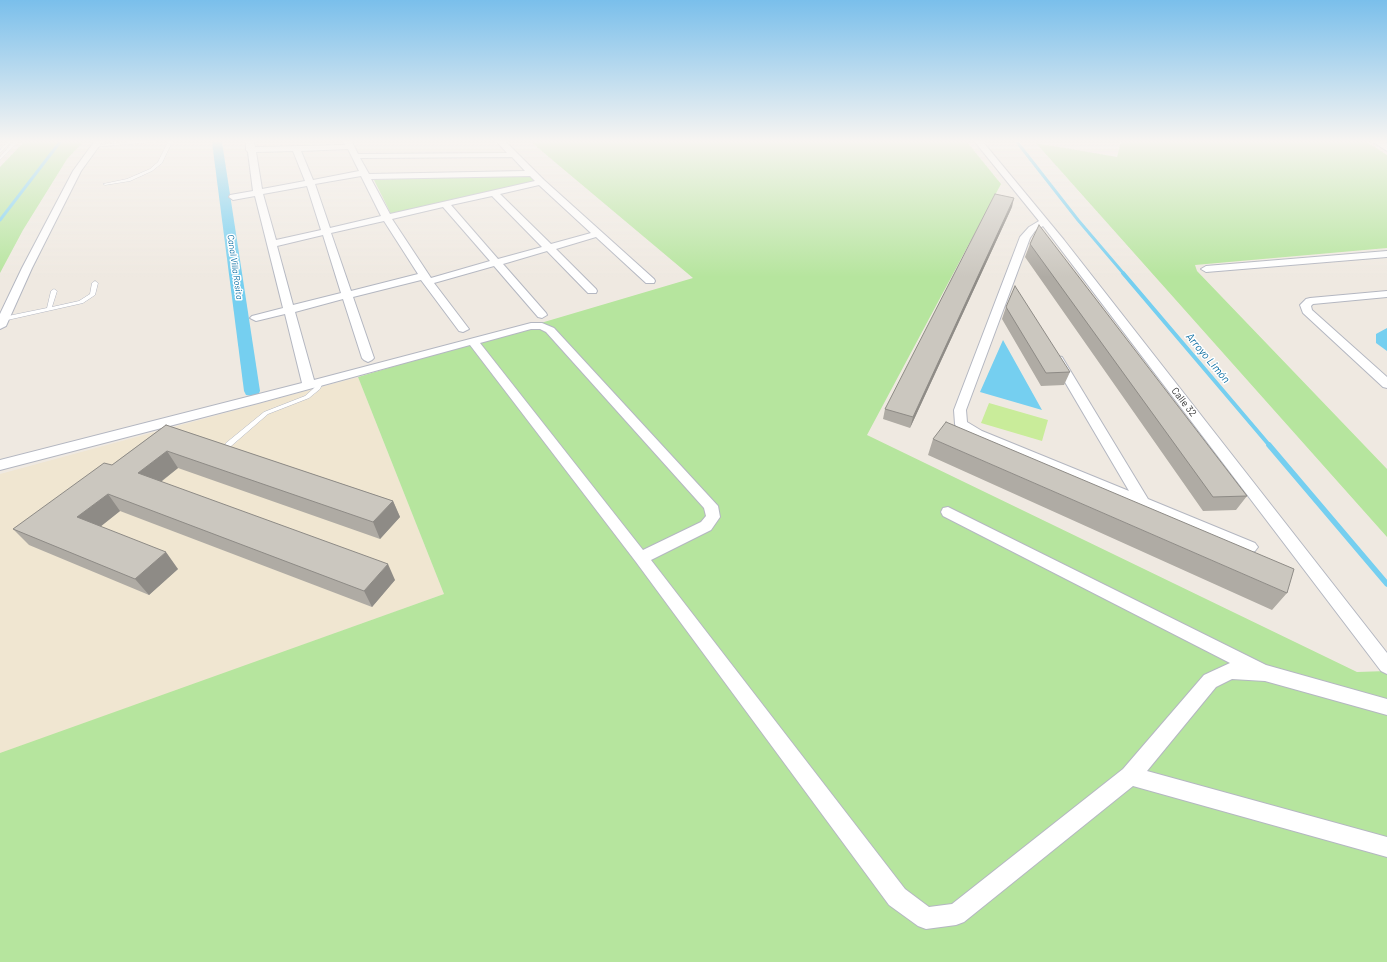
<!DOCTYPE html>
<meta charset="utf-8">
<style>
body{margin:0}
canvas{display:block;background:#efe9e1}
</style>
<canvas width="1387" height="962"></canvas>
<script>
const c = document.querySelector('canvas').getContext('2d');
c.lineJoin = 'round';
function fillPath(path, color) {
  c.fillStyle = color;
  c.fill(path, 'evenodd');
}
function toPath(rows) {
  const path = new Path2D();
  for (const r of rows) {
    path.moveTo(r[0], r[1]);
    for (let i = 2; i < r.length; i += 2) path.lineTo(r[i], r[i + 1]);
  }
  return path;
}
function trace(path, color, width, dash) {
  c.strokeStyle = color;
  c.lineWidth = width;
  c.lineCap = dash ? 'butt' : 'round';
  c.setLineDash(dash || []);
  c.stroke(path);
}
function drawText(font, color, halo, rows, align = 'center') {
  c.font = font + ' Barlow,sans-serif';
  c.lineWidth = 3;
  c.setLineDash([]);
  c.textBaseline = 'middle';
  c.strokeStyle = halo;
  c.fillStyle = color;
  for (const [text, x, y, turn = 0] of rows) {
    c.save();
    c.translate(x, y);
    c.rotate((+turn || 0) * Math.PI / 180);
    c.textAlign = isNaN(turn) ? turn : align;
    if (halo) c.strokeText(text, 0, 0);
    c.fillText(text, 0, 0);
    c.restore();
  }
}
fillPath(toPath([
 [358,377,444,594,0,754,0,474]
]), '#f0e6d1');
fillPath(toPath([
 [24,142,83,142,67,159,23,230,0,273,0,167],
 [531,142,967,142,1001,184,867,435,1357,672,1387,671,1387,962,0,962,0,753,444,594,358,377,693,278],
 [1121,142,1367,142,1387,155,1387,248,1195,265,1197,271,1387,469,1387,537,1036,143,1117,157],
 [529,174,536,181,391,214,374,180]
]), '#b6e59e');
fillPath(toPath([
 [989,403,1048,420,1042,441,981,423]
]), '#c9ec9a');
fillPath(toPath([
 [1387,328,1387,351,1376,343,1376,334],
 [1003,340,1042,410,980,392]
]), '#75cff0');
trace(toPath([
 [1017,142,1078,220,1124,274],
 [0,220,60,142]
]), '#75cff0', 3);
trace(toPath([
 [1123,273,1270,446]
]), '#75cff0', 4);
trace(toPath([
 [1269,445,1387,584]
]), '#75cff0', 5.5);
fillPath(toPath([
 [212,142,222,142,260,391,258,395,252,396,246,395,244,391,212,142]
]), '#75cff0');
const service = toPath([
 [7,142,11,142,0,153,0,150,7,142],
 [13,142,18,142,0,160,0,157,13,142],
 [130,142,155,142,94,147,92,146,94,145,130,142],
 [168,142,172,142,162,163,152,171,130,181,105,185,103,184,127,179,150,169,158,162,168,142],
 [95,281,98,283,95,295,83,303,3,321,0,319,3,317,47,308,51,291,54,289,57,291,52,307,79,301,90,294,92,283,95,281],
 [320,380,323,382,320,389,309,398,268,414,230,447,226,447,225,445,226,443,264,412,305,396,314,388,318,381,320,380]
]);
const minor = toPath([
 [94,142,102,142,81,171,32,268,6,326,0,329,0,314,22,268,73,171,94,142],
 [246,142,254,142,255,147,345,145,344,142,352,142,358,154,507,153,497,142,506,142,544,180,654,279,655,281,654,283,646,283,596,237,556,249,596,289,597,291,596,293,588,293,547,251,503,264,546,313,547,315,542,318,538,317,494,266,434,283,469,329,463,332,459,331,421,280,353,297,374,358,372,360,368,362,364,360,362,358,343,299,295,312,314,380,531,323,542,323,554,328,718,506,720,517,711,530,651,560,905,889,929,907,952,904,1123,769,1204,675,1230,663,943,516,941,512,943,508,948,507,1266,665,1387,699,1387,715,1265,681,1232,679,1216,687,1147,771,1387,837,1387,857,1133,786,964,922,956,925,926,929,918,926,889,905,636,562,470,345,258,403,0,470,0,460,302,383,285,314,256,321,250,318,252,316,283,308,255,196,233,200,229,197,230,195,253,191,248,152,246,150,246,142],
 [348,149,359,171,313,180,301,151,348,149],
 [293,151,305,181,262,189,256,152,293,151],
 [512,157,525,171,369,174,360,158,512,157],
 [361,176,381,216,330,228,315,184,361,176],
 [530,176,535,181,390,214,371,179,530,176],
 [539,185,591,233,551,244,500,194,539,185],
 [307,186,321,230,276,240,263,194,307,186],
 [492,196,542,247,498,259,451,205,492,196],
 [443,207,490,261,431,278,392,219,443,207],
 [384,221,418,274,351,291,331,233,384,221],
 [323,235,341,293,293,305,277,246,323,235],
 [531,329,540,329,546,332,704,508,706,516,701,522,643,550,480,343,531,329],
 [975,142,983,142,1064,240,1387,653,1387,674,1381,671,1043,226,1035,231,1030,238,966,410,967,422,982,431,1129,491,1052,360,1054,357,1058,356,1062,357,1148,499,1255,543,1258,547,1255,551,1250,553,1245,551,972,437,956,427,955,424,954,410,1020,237,1029,227,1039,221,975,142],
 [1387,251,1387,257,1206,272,1201,269,1206,266,1387,251],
 [1387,291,1387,297,1313,304,1311,306,1312,310,1387,377,1387,388,1383,387,1303,313,1300,305,1306,299,1310,298,1387,291]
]);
const tertiary = toPath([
 [1373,142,1385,142,1387,143,1387,151,1373,142]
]);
trace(service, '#b4b7c1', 1);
trace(minor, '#b4b7c1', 2);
trace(tertiary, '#b4b7c1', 2);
fillPath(service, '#fff');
fillPath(minor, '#fff');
fillPath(tertiary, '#fff');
fillPath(toPath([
 [1012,207,910,428,883,419,885,409],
 [1030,244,1247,496,1236,510,1203,511,1025,257],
 [1006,307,1070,372,1064,385,1041,386,1002,319],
 [166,425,393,501,400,517,380,539,178,468,161,482,395,580,372,607,120,511,100,527,178,569,149,595,29,545,13,529,112,465],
 [933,439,1287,593,1272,610,928,455]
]), '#afaba4');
fillPath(toPath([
 [1014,198,1012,207,910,428,913,417],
 [167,451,178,468,150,490,138,473],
 [108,494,120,511,91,534,77,517],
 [393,501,400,517,380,539,373,522],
 [166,552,178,569,149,595,135,579],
 [388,564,395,580,372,607,364,591]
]), '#8e8b86');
const building = toPath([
 [995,194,1014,198,913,417,885,409,995,194],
 [1039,225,1247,496,1213,497,1030,244,1039,225],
 [1015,286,1070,372,1046,373,1006,307,1015,286],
 [946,422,1294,569,1287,593,933,439,946,422],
 [166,425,393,501,373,522,167,451,138,473,388,564,364,591,108,494,77,517,166,552,135,579,13,529,104,463,112,465,166,425]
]);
fillPath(building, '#cbc7bf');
trace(building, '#8e8b86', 1);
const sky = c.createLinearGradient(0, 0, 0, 277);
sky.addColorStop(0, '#7abfeb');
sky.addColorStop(0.51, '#f8f5f2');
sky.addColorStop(1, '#f8f5f200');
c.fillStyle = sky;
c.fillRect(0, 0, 1387, 277);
drawText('italic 9px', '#0d6fa3', '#fff', [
 ["Canal Villa Rosita",235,267,82]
]);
drawText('10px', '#2e2e2e', '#fff', [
 ["Calle 32",1184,402,52]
]);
drawText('italic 11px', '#0d6fa3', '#fff', [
 ["Arroyo Limón",1208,358,50]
]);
</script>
